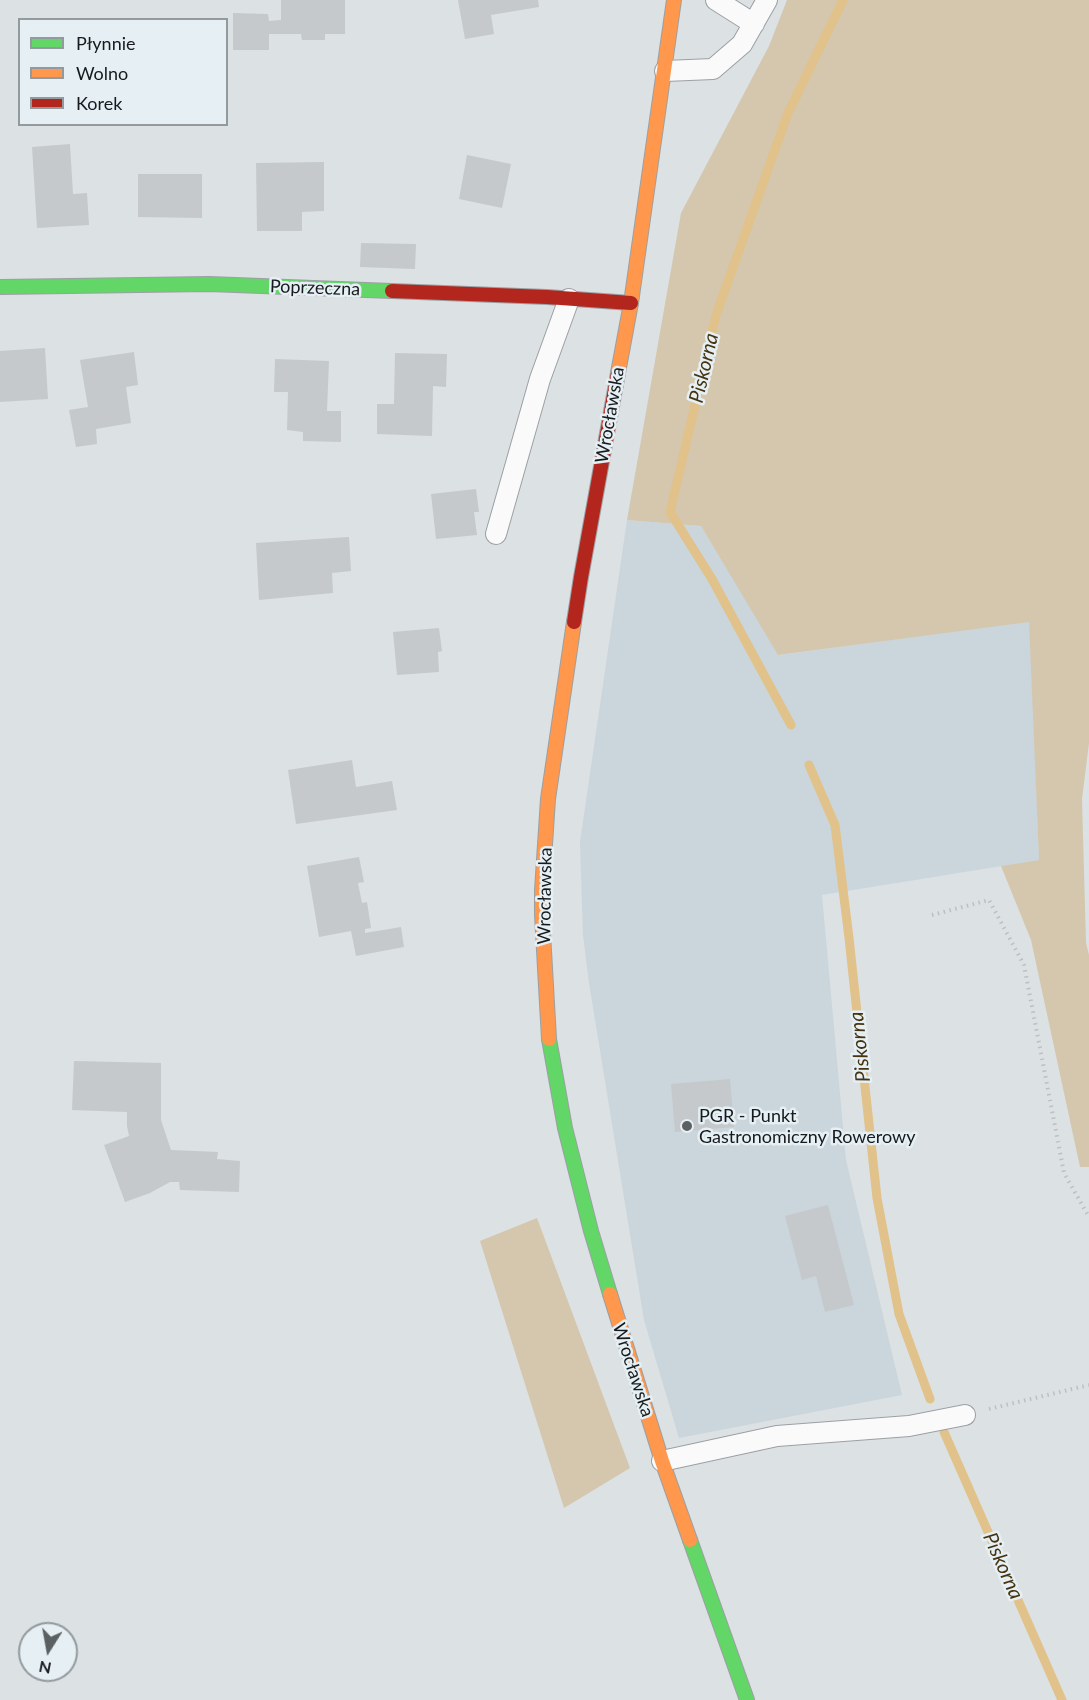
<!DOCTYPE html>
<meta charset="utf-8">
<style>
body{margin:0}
#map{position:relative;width:1089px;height:1700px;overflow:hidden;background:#dce1e4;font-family:Lato,sans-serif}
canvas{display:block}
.legend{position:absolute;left:18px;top:18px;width:210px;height:108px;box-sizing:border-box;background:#e5eff4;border:2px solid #929a9e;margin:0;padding:8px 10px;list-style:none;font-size:18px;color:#161a1c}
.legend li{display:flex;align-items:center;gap:12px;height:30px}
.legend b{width:30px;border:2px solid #929a9e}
.north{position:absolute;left:18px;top:1622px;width:60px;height:60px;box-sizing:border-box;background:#e5eff4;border:2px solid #929a9e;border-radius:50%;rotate:191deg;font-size:16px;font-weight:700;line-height:24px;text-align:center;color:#161a1c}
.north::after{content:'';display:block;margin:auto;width:21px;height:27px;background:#5b6062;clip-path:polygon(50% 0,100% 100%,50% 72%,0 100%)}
</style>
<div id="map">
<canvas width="1089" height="1700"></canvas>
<ul class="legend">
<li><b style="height:8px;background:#63d668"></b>Płynnie</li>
<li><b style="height:8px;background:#ff974d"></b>Wolno</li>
<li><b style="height:8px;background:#b3261e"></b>Korek</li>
</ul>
<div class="north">N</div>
</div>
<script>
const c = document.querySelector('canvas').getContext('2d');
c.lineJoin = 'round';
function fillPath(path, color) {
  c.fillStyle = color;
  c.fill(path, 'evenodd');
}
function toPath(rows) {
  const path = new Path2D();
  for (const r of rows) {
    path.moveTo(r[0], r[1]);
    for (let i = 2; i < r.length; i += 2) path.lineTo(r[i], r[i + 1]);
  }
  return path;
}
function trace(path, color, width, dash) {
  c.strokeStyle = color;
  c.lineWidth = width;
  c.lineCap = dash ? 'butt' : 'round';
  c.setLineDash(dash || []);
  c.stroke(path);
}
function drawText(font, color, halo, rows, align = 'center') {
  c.font = font + ' Lato,sans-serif';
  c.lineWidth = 5;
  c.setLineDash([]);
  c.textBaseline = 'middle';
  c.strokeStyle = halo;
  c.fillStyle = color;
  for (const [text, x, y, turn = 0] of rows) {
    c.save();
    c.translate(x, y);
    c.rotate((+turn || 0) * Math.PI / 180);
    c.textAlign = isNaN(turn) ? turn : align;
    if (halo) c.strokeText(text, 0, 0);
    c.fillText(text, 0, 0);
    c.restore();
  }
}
fillPath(toPath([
 [627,520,701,526,779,655,1030,621,1039,860,822,895,846,1160,902,1395,679,1438,644,1320,589,983,583,935,580,842]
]), '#cad6dc');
fillPath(toPath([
 [787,0,1089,0,1089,743,1082,799,1086,943,1089,955,1089,1167,1080,1167,1031,940,1001,866,1039,860,1029,622,778,655,701,526,627,520,681,213,769,46],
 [537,1218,630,1468,564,1508,480,1241]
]), '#d4c7ad');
trace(toPath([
 [791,725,712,579,670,512,716,315,788,113,843,0],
 [809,765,835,825,849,938,877,1198,899,1314,930,1399],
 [944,1432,1062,1700]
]), '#e0c28a', 9);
fillPath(toPath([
 [281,0,345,0,345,34,325,34,325,40,302,40,301,34,269,34,269,50,233,50,233,13,268,14,269,21,281,20],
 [458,0,538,0,539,7,491,15,494,34,465,39],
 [70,144,73,194,87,193,89,225,37,228,32,147],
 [467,155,511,164,502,208,459,199],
 [324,162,324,211,302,212,302,231,257,231,256,163],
 [138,174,202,174,202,218,138,217],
 [361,243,416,244,415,269,360,267],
 [45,348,48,399,0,402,0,351],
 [134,352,138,385,126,387,131,423,96,429,97,444,76,447,69,410,88,407,80,360],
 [395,353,447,354,446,387,433,386,432,436,377,434,377,404,394,404],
 [275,359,329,361,327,411,341,411,341,442,303,441,303,432,287,430,288,392,274,392],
 [476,489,479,512,474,512,477,535,436,539,431,494],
 [349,537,351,571,332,573,333,593,259,600,256,543],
 [439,628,442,651,438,652,439,672,397,675,393,632],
 [352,760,356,787,392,781,397,810,296,824,288,770],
 [359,857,364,882,358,883,362,903,367,902,371,928,365,929,365,933,401,927,404,947,356,956,351,931,319,937,307,866],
 [74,1061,161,1063,161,1120,171,1150,218,1152,217,1159,240,1161,239,1192,180,1190,179,1182,170,1182,150,1193,125,1202,104,1145,129,1136,127,1126,127,1112,72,1110],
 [730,1079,734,1127,675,1132,671,1084],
 [828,1205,854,1305,825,1312,816,1276,802,1280,785,1216]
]), '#c5c9cb');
const lane = toPath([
 [716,0,754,24],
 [665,71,713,69,742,44,767,0],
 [496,534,540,379,569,299],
 [662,1461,777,1436,909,1426,965,1415]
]);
const fast = toPath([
 [0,287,209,284,392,291],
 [549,1039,565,1128,591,1231,610,1294],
 [690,1540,747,1700]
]);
const slow = toPath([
 [618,373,631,303,674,0],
 [549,1039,542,915,542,890,548,799,574,622],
 [610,1294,662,1461,690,1540]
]);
const jam = toPath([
 [392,291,547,297,631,303],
 [574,622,581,577,618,373]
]);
trace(lane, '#9ca0a3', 22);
trace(fast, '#9ca0a3', 16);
trace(slow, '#9ca0a3', 16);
trace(jam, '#9ca0a3', 16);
trace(toPath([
 [932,915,989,900,1024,965,1064,1173,1089,1217],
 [989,1409,1089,1385]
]), '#bebfc1', 4, [1.5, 4.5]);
trace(lane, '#fafafb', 20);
trace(fast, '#63d668', 14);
trace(slow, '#ff974d', 14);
trace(jam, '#b3261e', 14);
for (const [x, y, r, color] of [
 [687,1126,6,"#5b6062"]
]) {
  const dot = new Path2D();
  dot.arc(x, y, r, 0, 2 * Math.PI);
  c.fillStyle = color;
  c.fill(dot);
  trace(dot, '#e5eff4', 2);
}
drawText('18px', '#161a1c', '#e5eff4', [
 ["Poprzeczna",315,288,2],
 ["Wrocławska",610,415,-80],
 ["Wrocławska",545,896,-89],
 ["Wrocławska",633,1370,72]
]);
drawText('18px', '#161a1c', '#e5eff4', [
 ["PGR - Punkt",699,1116],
 ["Gastronomiczny Rowerowy",699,1137]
], 'left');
drawText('italic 20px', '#46330f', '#e5eff4', [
 ["Piskorna",704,368,-77],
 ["Piskorna",860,1047,-96],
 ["Piskorna",1003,1566,66]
]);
</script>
